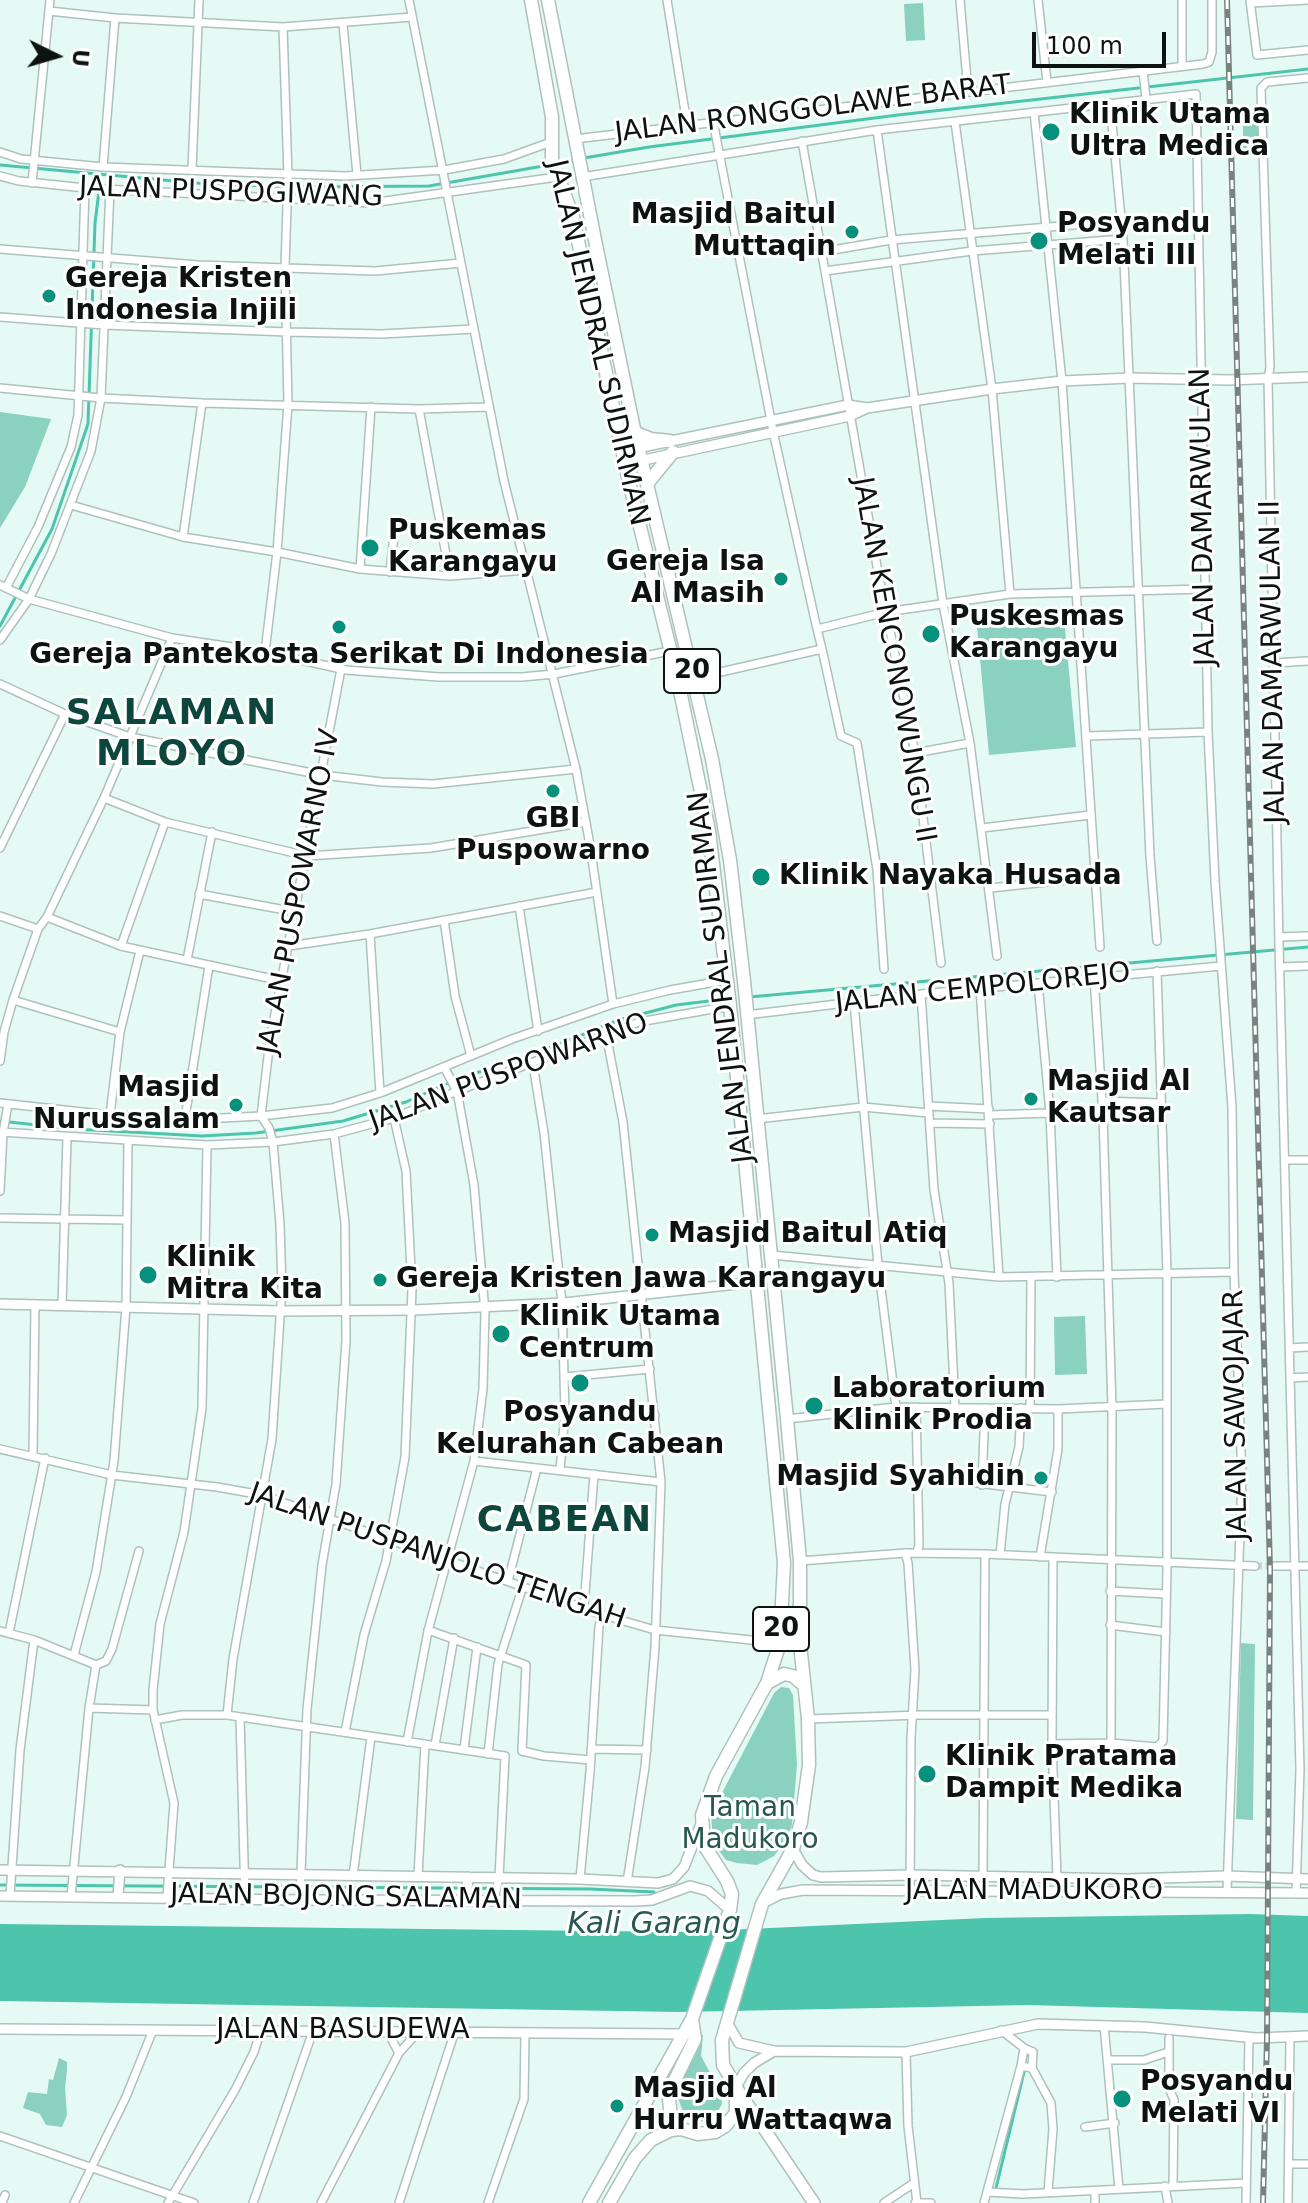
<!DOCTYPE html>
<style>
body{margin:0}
#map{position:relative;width:1308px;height:2203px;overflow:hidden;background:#e5faf4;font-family:"DejaVu Sans",sans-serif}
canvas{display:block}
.north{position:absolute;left:16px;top:16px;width:80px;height:80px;-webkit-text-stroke:6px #fff;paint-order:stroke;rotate:95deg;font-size:22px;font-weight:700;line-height:32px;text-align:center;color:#0c1311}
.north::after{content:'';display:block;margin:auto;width:28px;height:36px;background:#0c1311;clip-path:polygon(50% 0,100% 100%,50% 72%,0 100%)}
.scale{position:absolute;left:1032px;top:32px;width:134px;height:36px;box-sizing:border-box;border:4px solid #0c1311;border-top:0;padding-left:10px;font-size:24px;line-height:28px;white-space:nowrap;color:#0c1311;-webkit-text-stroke:6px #fff;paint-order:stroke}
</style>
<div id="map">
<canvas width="1308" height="2203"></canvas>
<div class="north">U</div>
<div class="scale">100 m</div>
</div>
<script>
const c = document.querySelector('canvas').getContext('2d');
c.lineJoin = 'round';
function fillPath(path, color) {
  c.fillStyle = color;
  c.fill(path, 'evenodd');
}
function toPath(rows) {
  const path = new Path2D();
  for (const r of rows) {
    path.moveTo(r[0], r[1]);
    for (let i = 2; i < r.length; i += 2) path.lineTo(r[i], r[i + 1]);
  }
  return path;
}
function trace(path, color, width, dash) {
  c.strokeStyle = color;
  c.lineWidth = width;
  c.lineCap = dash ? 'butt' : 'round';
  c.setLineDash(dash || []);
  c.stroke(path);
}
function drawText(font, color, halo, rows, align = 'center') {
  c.font = font + ' "DejaVu Sans",sans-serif';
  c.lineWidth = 6;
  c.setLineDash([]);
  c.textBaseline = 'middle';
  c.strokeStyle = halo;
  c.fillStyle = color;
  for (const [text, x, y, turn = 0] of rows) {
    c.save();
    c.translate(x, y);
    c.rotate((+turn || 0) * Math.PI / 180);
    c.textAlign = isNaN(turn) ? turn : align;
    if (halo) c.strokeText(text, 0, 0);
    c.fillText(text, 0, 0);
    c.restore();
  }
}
fillPath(toPath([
 [923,3,925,40,906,41,904,4],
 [1243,109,1259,109,1260,152,1243,152],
 [0,412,51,419,25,487,0,528],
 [1063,607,1076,747,989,755,976,616],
 [1085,1316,1087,1374,1055,1375,1054,1317],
 [1241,1643,1255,1644,1253,1820,1236,1819],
 [781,1687,789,1688,793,1695,797,1765,792,1825,786,1840,774,1856,757,1865,737,1863,726,1860,713,1843,711,1814,774,1693],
 [700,2034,703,2035,701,2056,721,2093,722,2104,714,2118,698,2122,684,2114,677,2096,679,2084],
 [59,2058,67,2062,67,2070,65,2088,67,2115,62,2127,46,2125,40,2114,23,2108,28,2092,47,2094,49,2079,53,2080]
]), '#8bd1c0');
fillPath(toPath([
 [1250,1914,1308,1916,1308,2013,1028,2005,679,2012,0,2001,0,1924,684,1932,985,1918]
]), '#4dc5ad');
trace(toPath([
 [584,158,649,147,898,115,1308,69],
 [557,163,577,160],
 [0,165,207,184,308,187,429,186,549,165],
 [0,626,52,529,88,424,95,223,101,175],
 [749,997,1308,947],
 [0,1121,74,1129,202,1136,256,1133,343,1121,406,1102,453,1081,555,1046,619,1020,676,1005,726,999],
 [0,1885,590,1889,654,1892],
 [996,2188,1025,2068]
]), '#4dc5ad', 3);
trace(toPath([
 [1255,1566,1275,1566]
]), '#c4d7d2', 7, [7, 3.5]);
const minor = toPath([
 [409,0,504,481,576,769,590,845,613,1004],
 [667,0,687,124],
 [960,0,968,92],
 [1038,0,1047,82],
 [1250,0,1257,55,1308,50],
 [1251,3,1308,0],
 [49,11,115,18,283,27,412,17],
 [343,24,357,175],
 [1182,66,1182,0],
 [1143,70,1146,99],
 [1110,103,1123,239,1150,856,1157,941],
 [1034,112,1062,381,1100,947],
 [713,121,773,431,817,629],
 [955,122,992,389,1010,594],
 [877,130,943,604,970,743,997,956],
 [575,139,1203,64,1209,62,1212,52,1212,0],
 [802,141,878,572,915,753,941,963],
 [0,152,21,159,103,167,345,176,444,170,504,159,551,142],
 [103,167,115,18],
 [192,170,199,0],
 [0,176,19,181,85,188,371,203,557,177],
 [582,177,877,130,1196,94,1208,732,1215,881,1232,1107,1234,1272,1242,1477,1227,1891],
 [32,183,50,0],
 [0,249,198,265,375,271,461,263],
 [821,252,891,240,1122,221],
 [825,271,972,251,1123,239],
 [0,317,104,325,288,332,382,334,474,329],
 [0,388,101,398,202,403,419,409,489,407],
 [419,409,450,576],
 [71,505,183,537,277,552,360,569,450,576,527,570],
 [183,537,202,403],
 [360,569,371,407],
 [390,572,395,526],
 [0,585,29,599,172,638,265,652,346,670,439,677,522,677,554,674,670,651],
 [6,588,38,527,71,447,78,415,85,188],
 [0,640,29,599,51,554,91,451,101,398,110,189],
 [822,649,841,736,857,743,877,870,884,969],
 [265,652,277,552,288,404,285,267,288,176,283,27],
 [1274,663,1308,661],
 [694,678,822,649,817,629,886,612,1010,594,1205,589],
 [0,684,65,714,130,737,322,775,382,782,433,784,576,769],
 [1087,736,1208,732],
 [915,753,970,743],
 [104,798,165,822,307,856,431,848,586,822],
 [982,828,1090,815],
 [0,848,65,714],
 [990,888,1095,877],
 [199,894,296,912],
 [519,906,538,1031],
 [0,916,38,929],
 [47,917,121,946,282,981],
 [444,920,455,996,471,1056],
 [370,934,380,1093],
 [1279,937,1308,936],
 [121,946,165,822],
 [289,946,370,934,597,892],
 [187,960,212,832],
 [1280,967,1308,966],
 [1094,977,1103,1115,1112,1408,1111,1743],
 [1038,983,1050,1113,1057,1277],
 [980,988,999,1277],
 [921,994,934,1190,949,1283,955,1408],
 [13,1000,120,1032],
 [854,1003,878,1265,896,1407],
 [746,1015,921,994,1221,966],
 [606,1034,623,1122,661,1482,655,1647,645,1767,627,1882],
 [0,1061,4,1032,13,1000,38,929,47,917,104,798,172,638],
 [533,1064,544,1133,562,1303,565,1413,560,1470],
 [1102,1101,1161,1103],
 [0,1103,110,1115,203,1119,261,1116,332,1108,380,1093,512,1039,613,1004,670,990,727,980],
 [929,1106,989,1109],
 [110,1115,120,1032,140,951],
 [990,1115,1050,1113,1161,1117],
 [185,1118,209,966],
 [757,1119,863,1107,929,1113],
 [930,1123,990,1124],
 [0,1132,207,1145,273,1142,334,1134,394,1118,457,1091,639,1022,730,1006],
 [1285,1160,1308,1160],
 [0,1191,3,1133,8,1104],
 [0,1218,127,1220],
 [772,1255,999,1277,1234,1272],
 [62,1306,67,1138],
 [1290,1348,1308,1347],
 [565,1377,650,1369],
 [1290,1378,1308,1377],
 [1030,1409,1031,1277],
 [565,1413,655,1415],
 [787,1419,896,1407,1058,1409,1167,1404],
 [0,1449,112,1475,217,1487,262,1495,603,1615,655,1630,780,1643],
 [33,1455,35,1305],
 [474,1461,661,1482],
 [918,1476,1052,1492],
 [982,1485,985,1408],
 [905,1553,908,1563,915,1670,911,1738,910,1892],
 [916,1553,919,1546,916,1407],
 [1000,1555,1005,1504,1019,1447,1021,1408],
 [1040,1557,1058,1449,1058,1409],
 [1053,1558,1052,1744,1057,1877],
 [800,1561,905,1553,985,1554,1255,1566],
 [1275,1566,1308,1566],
 [508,1581,537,1468],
 [1110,1591,1166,1594],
 [584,1607,594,1474],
 [1110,1625,1166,1632],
 [428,1630,526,1665,522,1751,544,1756,591,1760],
 [0,1631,34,1640,96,1665],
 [9,1633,45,1458],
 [74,1655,96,1572,114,1461,126,1307,128,1141],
 [96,1665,106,1661,112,1649,139,1551],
 [89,1708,153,1710],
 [227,1715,233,1659,272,1439,282,1288,280,1224,273,1142,269,1128,261,1116,270,1040,341,669],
 [240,1717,245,1898],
 [808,1719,920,1715,1052,1715],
 [155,1720,182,1715,227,1715,505,1756,499,1878,494,1900],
 [345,1732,364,1635,386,1561,405,1457,412,1290,406,1171,394,1118],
 [407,1742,428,1631,474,1461,483,1389,485,1312,474,1185,457,1091,444,1067],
 [1052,1744,1111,1743,1157,1747,1163,1741,1167,1570,1167,1273,1157,971],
 [435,1745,454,1638],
 [464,1749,477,1647],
 [591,1749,647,1750],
 [488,1754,498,1664,523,1586],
 [353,1876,371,1737],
 [418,1876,425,1744],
 [983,1876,985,1554],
 [580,1879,590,1772,599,1626,603,1615],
 [1296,1893,1300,1769,1279,944,1268,379,1270,367,1261,88,1267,82,1308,78],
 [10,1896,20,1750,34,1640],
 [71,1897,89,1708,96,1665],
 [167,1897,174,1803,153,1710,153,1690,160,1624,184,1532,202,1408,207,1145],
 [300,1900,307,1709,322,1565,336,1484,346,1341,345,1223,334,1134],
 [1104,2025,1119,2189],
 [387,2031,399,2053],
 [1169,2038,1169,2088,1174,2100,1173,2186],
 [1024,2048,1033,2052,1032,2068],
 [906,2052,908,2126,917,2203],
 [1109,2060,1144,2060,1168,2052],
 [1021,2066,1032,2068,1051,2103,1053,2129,1048,2192],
 [1085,2127,1115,2123],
 [0,2136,194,2203],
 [1289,2164,1308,2164],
 [1165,2186,1168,2203],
 [1095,2191,1095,2203],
 [987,2192,1023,2194,1246,2183],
 [2,2203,5,2195],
 [74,2203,126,2097,153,2030],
 [168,2203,235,2090,254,2052,261,2030],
 [253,2203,313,2031],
 [321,2203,399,2053,418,2032],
 [399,2203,455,2031],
 [488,2203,524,2099,525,2033],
 [884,2203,914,2183],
 [915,2203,931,2203],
 [984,2203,1021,2066,1024,2048,1001,2030],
 [1246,2203,1249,2037],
 [1288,2203,1290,2037]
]);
const tertiary = toPath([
 [622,451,848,405,867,408],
 [625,464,850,416,867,408,992,389,1062,381,1130,378,1229,380,1308,377],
 [0,1304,281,1311,414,1310,564,1303,755,1282],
 [793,1849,802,1865,813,1875,821,1877,911,1875,1127,1879,1227,1876,1308,1879],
 [0,1870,580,1879,658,1883,673,1879,684,1867,701,1824],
 [0,1896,300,1900,635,1901,652,1900,690,1886,708,1891,730,1910],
 [118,1896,120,1870],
 [466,1900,468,1877],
 [765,1902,781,1894,803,1890,1308,1893],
 [728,2024,739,2043,774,2051,906,2052,1038,2024,1145,2027,1256,2038,1308,2036],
 [0,2029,684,2034],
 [736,2087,744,2073,754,2063,774,2051]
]);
const primary = toPath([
 [736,2087,814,2203]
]);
const trunk = toPath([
 [531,0,552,117,552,160,573,217,629,482,678,681,709,831,730,1006,784,1563,780,1643,767,1683,716,1776,702,1815,704,1845,727,1881,732,1894,730,1910,692,2019,589,2203],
 [548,0,596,245,634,429,712,759,730,860,744,981,787,1419,800,1561,800,1644,808,1719,809,1765,801,1822,793,1849,762,1904,722,2040,723,2065,736,2087,736,2113,725,2126,715,2132,698,2134,681,2129,671,2130,651,2140,635,2158,609,2203],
 [636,433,651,439,670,441],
 [647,484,673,452],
 [767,1683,784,1674,793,1676,804,1685],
 [681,2129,671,2117,669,2099,671,2088,695,2039,692,2019]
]);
trace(minor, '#aec1bc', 10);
trace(tertiary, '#aec1bc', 12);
trace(primary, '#aec1bc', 14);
trace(trunk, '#aec1bc', 15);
trace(minor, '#fff', 7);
trace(tertiary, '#fff', 9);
trace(primary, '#fff', 11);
trace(trunk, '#fff', 12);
const rail = toPath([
 [1227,0,1270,1569,1267,2038,1263,2203]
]);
trace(rail, '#76837f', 6);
trace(rail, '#fff', 3, [9]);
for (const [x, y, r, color] of [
 [1051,132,10,"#05917c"],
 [852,232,8,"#05917c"],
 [1039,241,10,"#05917c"],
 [49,296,8,"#05917c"],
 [370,548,10,"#05917c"],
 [781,579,8,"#05917c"],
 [339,627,8,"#05917c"],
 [931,634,10,"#05917c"],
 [553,791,8,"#05917c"],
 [761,877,10,"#05917c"],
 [1031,1099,8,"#05917c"],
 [236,1105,8,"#05917c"],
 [652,1235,8,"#05917c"],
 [148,1275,10,"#05917c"],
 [380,1280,8,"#05917c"],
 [501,1334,10,"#05917c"],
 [580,1383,10,"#05917c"],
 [814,1406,10,"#05917c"],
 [1041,1478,8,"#05917c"],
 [927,1774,10,"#05917c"],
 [1122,2099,10,"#05917c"],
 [617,2106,8,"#05917c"]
]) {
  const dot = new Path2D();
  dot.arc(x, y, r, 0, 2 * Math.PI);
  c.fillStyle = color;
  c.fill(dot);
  trace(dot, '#fff', 3);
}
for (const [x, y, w] of [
 [692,671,56],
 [781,1629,56]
]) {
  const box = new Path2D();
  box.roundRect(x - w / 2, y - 22, w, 44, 6);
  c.fillStyle = '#fff';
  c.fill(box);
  trace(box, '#0c1311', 2);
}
drawText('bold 26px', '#0c1311', null, [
 ["20",692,671],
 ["20",781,1629]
]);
drawText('28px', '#0c1311', '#fff', [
 ["JALAN RONGGOLAWE BARAT",813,110,-7],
 ["JALAN PUSPOGIWANG",231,193,2],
 ["JALAN JENDRAL SUDIRMAN",597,343,77],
 ["JALAN DAMARWULAN",1204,517,-91],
 ["JALAN KENCONOWUNGU II",893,660,80],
 ["JALAN DAMARWULAN II",1274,662,-91],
 ["JALAN PUSPOWARNO IV",300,892,-79],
 ["JALAN JENDRAL SUDIRMAN",722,977,-97],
 ["JALAN CEMPOLOREJO",983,989,-6],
 ["JALAN PUSPOWARNO",509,1073,-20],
 ["JALAN SAWOJAJAR",1237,1415,-91],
 ["JALAN PUSPANJOLO TENGAH",437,1557,19],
 ["JALAN MADUKORO",1034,1892],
 ["JALAN BOJONG SALAMAN",346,1898,1],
 ["JALAN BASUDEWA",343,2031]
]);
drawText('bold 28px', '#0c1311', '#fff', [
 ["Klinik Utama",1069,116],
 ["Ultra Medica",1069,148],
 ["Masjid Baitul",836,216,"right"],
 ["Muttaqin",836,248,"right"],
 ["Posyandu",1057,225],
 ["Melati III",1057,257],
 ["Gereja Kristen",65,280],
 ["Indonesia Injili",65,312],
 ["Puskemas",388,532],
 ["Karangayu",388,564],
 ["Gereja Isa",765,563,"right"],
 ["Al Masih",765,595,"right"],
 ["Puskesmas",949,618],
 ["Karangayu",949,650],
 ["Gereja Pantekosta Serikat Di Indonesia",339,656,"center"],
 ["GBI",553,820,"center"],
 ["Puspowarno",553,852,"center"],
 ["Klinik Nayaka Husada",779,877],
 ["Masjid Al",1047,1083],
 ["Kautsar",1047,1115],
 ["Masjid",220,1089,"right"],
 ["Nurussalam",220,1121,"right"],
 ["Masjid Baitul Atiq",668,1235],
 ["Klinik",166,1259],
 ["Mitra Kita",166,1291],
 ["Gereja Kristen Jawa Karangayu",396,1280],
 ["Klinik Utama",519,1318],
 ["Centrum",519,1350],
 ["Laboratorium",832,1390],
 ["Klinik Prodia",832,1422],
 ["Posyandu",580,1414,"center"],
 ["Kelurahan Cabean",580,1446,"center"],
 ["Masjid Syahidin",1025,1478,"right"],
 ["Klinik Pratama",945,1758],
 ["Dampit Medika",945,1790],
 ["Posyandu",1140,2083],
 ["Melati VI",1140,2115],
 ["Masjid Al",633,2090],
 ["Hurru Wattaqwa",633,2122]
], 'left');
drawText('28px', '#26584e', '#fff', [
 ["Taman",750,1809],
 ["Madukoro",750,1841]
]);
drawText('italic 30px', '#27594f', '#fff', [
 ["Kali Garang",654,1925]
]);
c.letterSpacing = '2px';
drawText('bold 36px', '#0c463c', '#fff', [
 ["SALAMAN",172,715],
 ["MLOYO",172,756],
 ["CABEAN",565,1522]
]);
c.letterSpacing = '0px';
</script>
